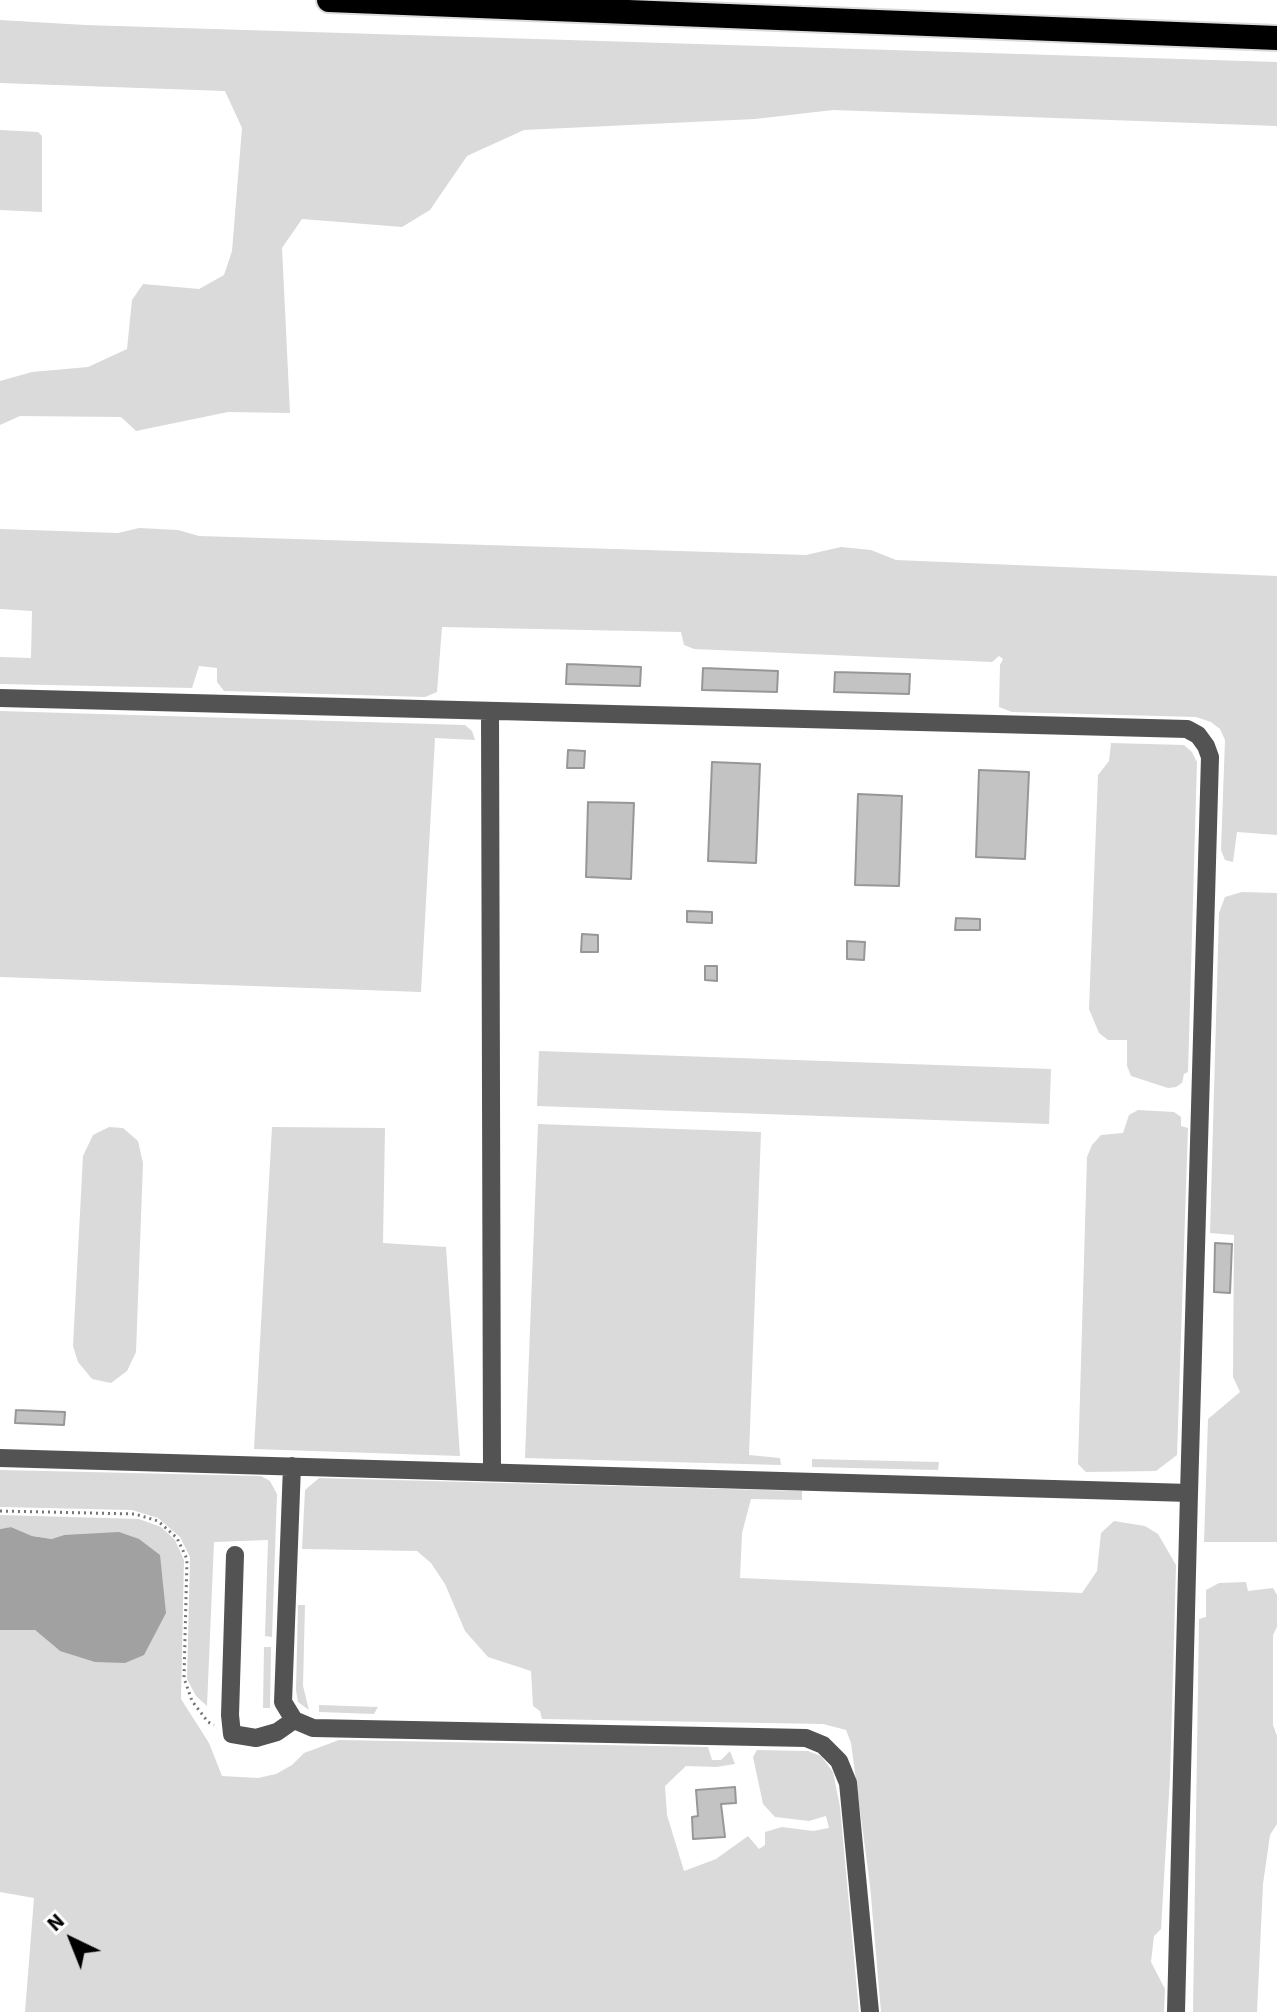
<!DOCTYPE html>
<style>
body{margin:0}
#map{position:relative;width:1277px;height:2012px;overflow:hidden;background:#fff;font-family:"Source Sans 3",sans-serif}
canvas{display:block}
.north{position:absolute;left:32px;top:1900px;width:80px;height:80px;-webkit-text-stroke:6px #fff;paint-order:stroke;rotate:317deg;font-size:22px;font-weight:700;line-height:32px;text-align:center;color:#000}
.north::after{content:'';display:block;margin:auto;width:28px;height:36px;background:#000;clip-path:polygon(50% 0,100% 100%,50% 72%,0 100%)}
</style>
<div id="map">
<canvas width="1277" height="2012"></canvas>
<div class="north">N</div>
</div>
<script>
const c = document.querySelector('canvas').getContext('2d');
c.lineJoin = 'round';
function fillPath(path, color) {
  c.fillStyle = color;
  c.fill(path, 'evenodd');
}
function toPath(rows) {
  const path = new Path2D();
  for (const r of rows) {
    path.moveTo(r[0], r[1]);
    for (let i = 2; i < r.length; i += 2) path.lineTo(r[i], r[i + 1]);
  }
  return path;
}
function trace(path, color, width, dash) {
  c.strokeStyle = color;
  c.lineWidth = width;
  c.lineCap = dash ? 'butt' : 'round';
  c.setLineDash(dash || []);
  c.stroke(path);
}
fillPath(toPath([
 [0,20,85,25,1277,62,1277,126,833,110,755,119,524,130,467,156,430,210,402,227,302,219,282,248,290,413,228,412,136,431,121,417,20,416,0,425,0,381,32,372,88,367,127,349,132,300,143,284,199,289,224,275,232,251,242,128,225,91,0,83],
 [0,130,38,132,42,136,42,212,0,210],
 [139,528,178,530,199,536,806,555,841,547,871,550,896,560,1277,576,1277,835,1237,832,1233,862,1225,860,1221,850,1225,740,1220,729,1211,722,1196,717,1012,712,999,707,1000,665,1003,659,999,656,992,662,694,649,684,645,681,632,442,627,437,692,425,697,224,691,217,682,217,668,199,666,192,688,0,684,0,657,31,658,32,611,0,609,0,529,118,533],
 [0,711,465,725,472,731,475,740,435,738,421,992,0,977],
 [1111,743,1184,745,1192,752,1197,762,1188,1072,1184,1074,1182,1083,1176,1087,1168,1088,1131,1076,1127,1066,1127,1040,1108,1040,1099,1033,1089,1009,1098,775,1109,761],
 [1242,892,1277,893,1277,1542,1204,1542,1208,1419,1240,1392,1233,1377,1234,1235,1210,1233,1219,913,1225,897],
 [539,1051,1051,1069,1049,1124,537,1106],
 [1138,1110,1174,1112,1181,1117,1181,1126,1188,1128,1177,1455,1156,1471,1086,1472,1078,1464,1087,1157,1092,1145,1101,1135,1123,1133,1129,1115],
 [538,1124,761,1132,749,1455,780,1458,781,1465,525,1458],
 [109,1127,123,1128,138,1141,143,1163,136,1352,127,1371,111,1383,92,1379,78,1362,73,1346,83,1156,93,1135],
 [272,1127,385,1128,383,1243,446,1247,460,1456,254,1449],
 [812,1459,939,1462,938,1470,812,1467],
 [0,1470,261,1476,270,1481,277,1494,272,1637,265,1636,268,1540,214,1542,207,1706,196,1696,187,1679,190,1557,180,1537,158,1518,132,1510,0,1507],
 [319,1478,802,1491,802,1500,751,1499,742,1533,740,1578,1082,1593,1097,1571,1101,1533,1114,1521,1145,1526,1158,1534,1176,1565,1170,1777,1161,1929,1154,1936,1151,1962,1165,1989,1164,2012,881,2012,870,1885,851,1743,846,1730,823,1724,542,1719,540,1711,533,1706,531,1671,488,1657,465,1631,445,1584,431,1563,417,1551,302,1549,305,1490],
 [0,1515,139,1519,161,1527,175,1540,184,1560,181,1699,209,1743,222,1776,258,1778,276,1774,292,1765,304,1753,339,1740,708,1747,712,1760,721,1760,730,1751,735,1764,716,1767,686,1766,665,1786,667,1815,684,1871,716,1859,748,1836,759,1849,765,1845,765,1832,782,1827,813,1831,829,1828,826,1816,809,1821,775,1817,763,1804,753,1757,757,1750,808,1751,821,1756,833,1772,840,1807,859,2012,25,2012,34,1898,0,1892,0,1630,35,1630,60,1651,64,1535,53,1539,32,1536,11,1527,0,1529],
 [1246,1582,1248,1591,1273,1588,1277,1595,1277,1627,1273,1635,1273,1725,1277,1736,1277,1824,1270,1835,1263,1884,1257,2012,1193,2012,1199,1619,1206,1617,1206,1590,1219,1583],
 [298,1605,305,1605,303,1686,309,1710,298,1702,296,1690],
 [264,1647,271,1647,270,1708,263,1708],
 [319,1705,378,1707,374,1714,319,1712]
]), '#dadada');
fillPath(toPath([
 [11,1527,32,1536,52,1539,64,1535,119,1532,139,1539,160,1555,166,1613,144,1655,125,1663,95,1662,60,1651,35,1630,0,1630,0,1529]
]), '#a1a1a1');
const building = toPath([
 [567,664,641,667,640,686,566,684,567,664],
 [703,668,778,671,777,692,702,690,703,668],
 [835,672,910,674,909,694,834,692,835,672],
 [568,750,585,751,584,768,567,768,568,750],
 [712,762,760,764,756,863,708,861,712,762],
 [979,770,1029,772,1025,859,976,857,979,770],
 [858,794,902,796,899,886,855,885,858,794],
 [588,802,634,803,631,879,586,877,588,802],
 [687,911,712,912,712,923,687,922,687,911],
 [956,918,980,919,980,930,955,930,956,918],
 [582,934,598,935,598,952,581,952,582,934],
 [847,941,865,942,864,960,847,959,847,941],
 [705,966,717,966,717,981,705,980,705,966],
 [1215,1243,1232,1244,1230,1293,1214,1292,1215,1243],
 [16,1410,65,1412,64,1425,15,1423,16,1410],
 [735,1787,736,1803,721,1804,725,1837,693,1839,692,1817,698,1816,696,1790,735,1787]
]);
fillPath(building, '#c3c3c3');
trace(building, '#979797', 2);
const highway = toPath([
 [329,0,1277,38]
]);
trace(highway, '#dbdbdb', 28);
trace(toPath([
 [0,1511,135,1514,158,1521,177,1538,187,1559,184,1678,192,1701,208,1722,214,1725]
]), '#757575', 3, [2, 4]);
trace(toPath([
 [0,698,1187,729,1198,735,1206,746,1210,757,1189,1493],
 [490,711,492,1472],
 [0,1458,1189,1493,1176,2012],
 [292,1466,283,1702,294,1720,313,1728,806,1738,823,1745,839,1761,848,1783,870,2012],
 [235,1555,230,1715,232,1734,256,1738,277,1732,294,1720]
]), '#535353', 18);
trace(highway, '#000', 24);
</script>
